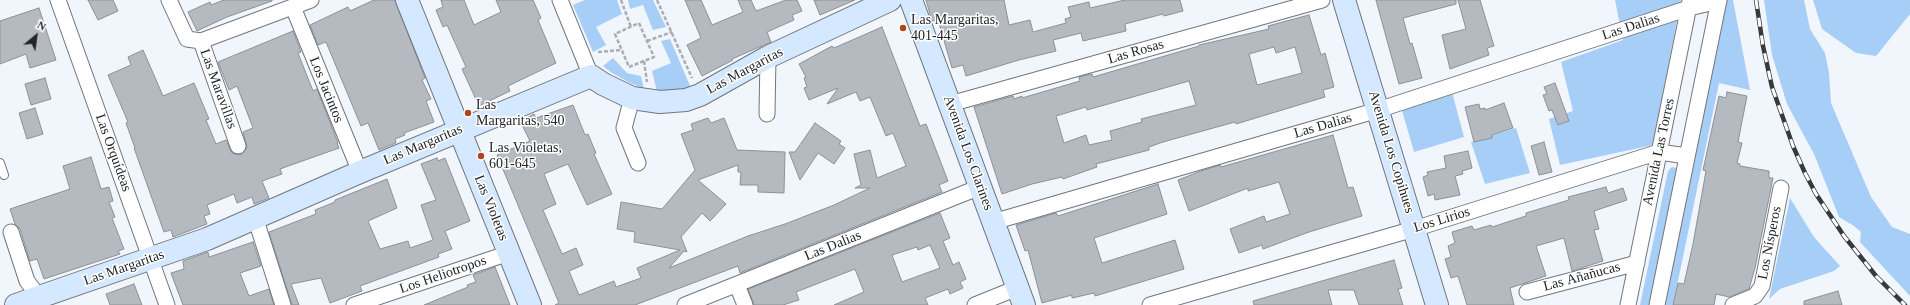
<!DOCTYPE html>
<meta charset="utf-8">
<style>
body{margin:0}
#map{position:relative;width:1910px;height:305px;overflow:hidden;background:#f0f6fc;font-family:Georgia,serif}
canvas{display:block}
.north{position:absolute;left:16px;top:16px;width:40px;height:40px;-webkit-text-stroke:3px #fff;paint-order:stroke;rotate:29deg;font-size:11px;font-weight:700;line-height:16px;text-align:center;color:#222426}
.north::after{content:'';display:block;margin:auto;width:14px;height:18px;background:#222426;clip-path:polygon(50% 0,100% 100%,50% 72%,0 100%)}
</style>
<div id="map">
<canvas width="1910" height="305"></canvas>
<div class="north">N</div>
</div>
<script>
const c = document.querySelector('canvas').getContext('2d');
c.lineJoin = 'round';
function fillPath(path, color) {
  c.fillStyle = color;
  c.fill(path, 'evenodd');
}
function toPath(rows) {
  const path = new Path2D();
  for (const r of rows) {
    path.moveTo(r[0], r[1]);
    for (let i = 2; i < r.length; i += 2) path.lineTo(r[i], r[i + 1]);
  }
  return path;
}
function trace(path, color, width, dash) {
  c.strokeStyle = color;
  c.lineWidth = width;
  c.lineCap = dash ? 'butt' : 'round';
  c.setLineDash(dash || []);
  c.stroke(path);
}
function drawText(font, color, halo, rows, align = 'center') {
  c.font = font + ' Georgia,serif';
  c.lineWidth = 3;
  c.setLineDash([]);
  c.textBaseline = 'middle';
  c.strokeStyle = halo;
  c.fillStyle = color;
  for (const [text, x, y, turn = 0] of rows) {
    c.save();
    c.translate(x, y);
    c.rotate((+turn || 0) * Math.PI / 180);
    c.textAlign = isNaN(turn) ? turn : align;
    if (halo) c.strokeText(text, 0, 0);
    c.fillText(text, 0, 0);
    c.restore();
  }
}
fillPath(toPath([
 [585,0,617,0,622,14,596,27,606,45,593,52,573,5],
 [628,0,653,0,666,27,653,30,643,5,630,9],
 [1615,0,1681,0,1653,145,1560,165,1549,119,1573,111,1561,62,1623,40],
 [1726,0,1733,0,1750,90,1719,83,1673,305,1665,305],
 [1764,0,1804,0,1810,29,1825,53,1829,73,1831,103,1871,197,1892,227,1910,234,1910,296,1860,242,1861,232,1854,226,1839,217,1814,154,1787,104,1772,55],
 [1813,0,1910,0,1910,14,1876,56,1856,53,1822,29],
 [670,39,691,88,680,92,657,92,652,71,671,63,661,41],
 [613,58,627,73,641,76,644,89,630,83,612,73,603,66],
 [1452,92,1464,137,1414,152,1401,107],
 [1516,128,1530,173,1485,184,1471,142],
 [1672,167,1677,168,1654,305,1640,305,1668,171],
 [1790,198,1814,237,1840,266,1834,271,1780,289,1769,299]
]), '#a7cef7');
const building = toPath([
 [88,0,113,0,118,11,98,20,88,0],
 [224,0,272,0,272,1,227,17,197,31,188,12,210,2,211,5,224,0],
 [374,0,395,0,425,78,422,80,431,99,426,101,434,122,404,133,405,135,395,139,396,143,379,150,368,123,361,126,326,42,318,45,310,25,348,7,350,11,374,0],
 [441,0,464,0,474,25,501,12,496,0,533,0,541,18,538,20,556,63,508,86,510,91,479,106,462,69,466,67,447,25,443,27,436,10,443,7,441,0],
 [685,0,701,0,712,25,743,12,738,0,751,0,756,11,786,0,797,0,802,11,792,15,794,20,767,32,771,42,732,59,733,60,702,76,687,45,701,38,685,0],
 [814,0,855,0,820,15,814,0],
 [926,0,1004,0,1009,25,1030,20,1033,32,1066,23,1065,19,1071,17,1068,7,1089,2,1090,8,1125,0,1180,0,1183,11,1164,16,1163,14,1125,24,1126,31,1083,41,1081,33,1053,40,1056,51,1019,60,966,76,963,65,952,68,938,20,932,21,926,0],
 [1376,0,1456,0,1456,4,1403,18,1410,44,1412,43,1422,78,1399,84,1376,0],
 [1458,0,1480,0,1494,46,1487,48,1489,55,1450,69,1442,35,1466,29,1458,0],
 [39,8,56,60,30,68,26,54,0,64,0,21,39,8],
 [1309,15,1321,55,1325,53,1334,87,1323,90,1325,97,1236,124,1235,122,1163,142,1149,147,1149,150,1096,164,1097,167,1063,179,1062,177,1032,184,1002,194,974,107,1013,96,1014,99,1022,96,1022,98,1080,81,1079,77,1092,74,1093,77,1199,46,1199,45,1269,29,1268,26,1309,15],
 [1274,47,1276,53,1295,47,1302,73,1257,85,1249,54,1274,47],
 [1189,81,1196,105,1141,119,1142,122,1110,131,1112,140,1089,145,1086,135,1064,143,1056,116,1086,107,1087,110,1189,81],
 [882,27,920,126,926,124,948,181,939,185,942,192,740,273,738,266,635,305,555,305,559,303,497,155,530,141,520,121,534,114,536,118,573,105,585,135,588,134,596,153,594,154,612,194,587,205,568,164,544,174,556,204,543,210,562,254,576,248,583,265,569,271,579,295,614,281,616,287,641,278,637,268,680,250,634,242,635,232,617,229,621,202,662,209,695,170,681,134,693,130,691,124,708,118,711,123,724,118,737,150,785,152,784,193,758,192,758,185,740,185,741,172,738,172,738,165,698,180,726,204,710,221,702,213,681,237,687,252,684,251,669,268,748,236,785,224,834,205,870,188,855,188,861,185,854,154,870,150,877,178,906,166,893,133,886,136,870,97,860,101,856,92,827,104,838,88,809,100,804,88,807,87,804,78,806,77,799,64,832,46,834,48,882,27],
 [293,31,301,52,298,53,313,91,317,89,338,143,337,143,339,148,280,169,282,174,262,181,269,198,254,204,252,197,237,203,234,194,207,205,210,214,204,216,207,224,173,237,171,230,164,232,134,148,135,148,126,123,128,122,108,75,131,65,128,57,143,50,163,96,194,83,209,119,206,120,216,144,226,140,232,153,241,155,247,147,243,132,253,128,237,86,229,90,218,62,293,31],
 [45,78,51,99,31,105,25,84,45,78],
 [1555,83,1569,121,1558,125,1552,110,1549,111,1543,95,1547,94,1544,87,1555,83],
 [1727,92,1747,96,1738,142,1742,143,1737,163,1740,164,1740,166,1769,171,1769,178,1773,178,1755,268,1749,289,1729,297,1716,294,1714,305,1673,305,1678,283,1684,284,1693,244,1706,171,1703,170,1719,96,1726,98,1727,92],
 [1504,103,1513,128,1492,135,1492,138,1474,142,1465,107,1479,104,1480,109,1485,108,1485,110,1504,103],
 [35,108,43,134,27,139,19,113,35,108],
 [815,123,841,141,839,144,845,148,834,164,818,153,800,180,789,152,795,152,815,123],
 [1333,135,1348,188,1353,187,1362,216,1309,232,1263,249,1262,245,1239,253,1230,229,1264,216,1266,222,1290,214,1279,182,1248,191,1248,188,1189,211,1178,180,1201,171,1220,165,1221,167,1333,135],
 [1544,142,1552,172,1539,175,1531,146,1544,142],
 [1468,151,1472,168,1462,171,1463,174,1455,176,1460,195,1435,200,1434,194,1428,196,1423,177,1428,175,1427,172,1446,168,1444,156,1468,151],
 [91,157,101,189,109,187,113,201,109,202,115,217,112,218,124,249,118,251,120,254,44,279,37,259,30,261,20,229,15,224,10,209,70,189,63,166,91,157],
 [437,158,438,161,445,158,470,221,445,231,452,249,438,254,439,257,360,286,362,291,330,303,321,278,291,284,299,305,292,305,269,232,316,214,315,210,335,202,335,200,387,179,397,208,368,221,380,249,408,241,410,248,433,240,421,205,436,200,421,164,437,158],
 [1158,184,1167,214,1094,238,1102,263,1175,240,1184,269,1095,296,1094,293,1072,298,1072,295,1042,303,1028,250,1025,251,1016,225,1056,213,1058,216,1158,184],
 [1606,187,1608,193,1623,188,1627,200,1594,211,1599,229,1594,230,1603,261,1572,271,1564,238,1536,246,1546,276,1510,288,1514,305,1467,305,1458,276,1451,278,1445,259,1451,257,1448,246,1455,243,1452,232,1472,226,1474,230,1491,225,1492,227,1526,216,1526,213,1569,200,1568,197,1606,187],
 [940,213,950,238,943,241,953,265,959,262,966,279,960,282,963,288,950,294,948,289,925,298,928,305,834,305,864,292,855,269,796,292,799,300,783,305,754,305,748,289,940,213],
 [930,245,940,268,902,282,892,255,917,247,918,250,930,245],
 [253,242,261,266,240,273,249,296,269,289,274,305,183,305,171,273,184,269,183,261,208,252,209,257,253,242],
 [1394,260,1402,288,1398,289,1403,305,1359,305,1354,290,1328,290,1332,305,1254,305,1253,301,1394,260],
 [495,267,510,305,424,305,468,287,467,285,476,282,473,275,495,267],
 [134,284,142,305,110,305,106,294,134,284],
 [1838,291,1842,305,1804,305,1804,301,1838,291]
]);
fillPath(building, '#b5bac1');
trace(building, '#8b9197', 1);
const lane = toPath([
 [0,163,4,175]
]);
const street = toPath([
 [58,0,167,305],
 [169,0,187,39,201,41],
 [560,0,591,76],
 [293,7,360,172],
 [201,41,311,0],
 [201,41,238,146],
 [632,98,624,128,638,163],
 [950,104,1322,0],
 [767,114,768,57],
 [255,217,283,305],
 [993,222,1378,110,1689,8,1719,1],
 [11,232,27,281,39,297,41,305],
 [737,285,745,305],
 [1527,292,1637,263],
 [354,305,509,253],
 [685,305,980,187],
 [975,305,1017,288],
 [1150,305,1414,229,1659,152,1687,156],
 [1628,305,1690,1],
 [1657,305,1719,0],
 [1733,305,1755,296,1762,286,1781,188]
]);
const secondary = toPath([
 [407,0,530,305],
 [911,0,1024,305],
 [1344,0,1437,305],
 [16,305,207,239,360,172,591,76,603,84,632,98,660,102,686,100,700,95,768,57,890,0]
]);
trace(lane, '#71767c', 10);
trace(street, '#71767c', 17);
trace(secondary, '#71767c', 24);
trace(toPath([
 [621,0,631,27],
 [657,0,692,78],
 [639,23,654,57,629,67,615,34,639,23],
 [647,41,672,32],
 [598,52,621,50],
 [644,61,647,82]
]), '#aaaeb3', 2.5, [4, 2]);
trace(lane, '#fff', 8);
trace(street, '#fff', 15);
trace(secondary, '#d4e9ff', 22);
const rail = toPath([
 [1756,0,1763,46,1772,87,1793,146,1805,173,1816,194,1844,236,1876,276,1905,305]
]);
trace(rail, '#373a3c', 4.5);
trace(rail, '#fff', 3, [9]);
for (const [x, y, r, color] of [
 [903,28,4,"#ac471c"],
 [468,113,4,"#ac471c"],
 [481,156,4,"#ac471c"]
]) {
  const dot = new Path2D();
  dot.arc(x, y, r, 0, 2 * Math.PI);
  c.fillStyle = color;
  c.fill(dot);
  trace(dot, '#fff', 1.5);
}
drawText('14px', '#222426', '#fff', [
 ["Las Margaritas,",911,20],
 ["401-445",911,36],
 ["Las",476,105],
 ["Margaritas, 540",476,121],
 ["Las Violetas,",489,148],
 ["601-645",489,164]
], 'left');
drawText('14px', '#222426', '#fff', [
 ["Las Dalias",1631,27,-18],
 ["Las Rosas",1136,52,-16],
 ["Las Margaritas",745,71,-28],
 ["Las Maravillas",218,89,70],
 ["Los Jacintos",326,90,68],
 ["Las Dalias",1323,126,-16],
 ["Las Margaritas",423,145,-23],
 ["Avenida Los Copihues",1391,152,73],
 ["Avenida Las Torres",1659,152,-78],
 ["Las Orquídeas",113,153,70],
 ["Avenida Los Clarines",968,153,70],
 ["Las Violetas",491,208,68],
 ["Los Lirios",1442,220,-17],
 ["Los Nísperos",1770,243,-79],
 ["Las Dalias",833,246,-22],
 ["Las Margaritas",124,268,-19],
 ["Los Heliotropos",443,275,-19],
 ["Las Añañucas",1582,277,-15]
]);
</script>
